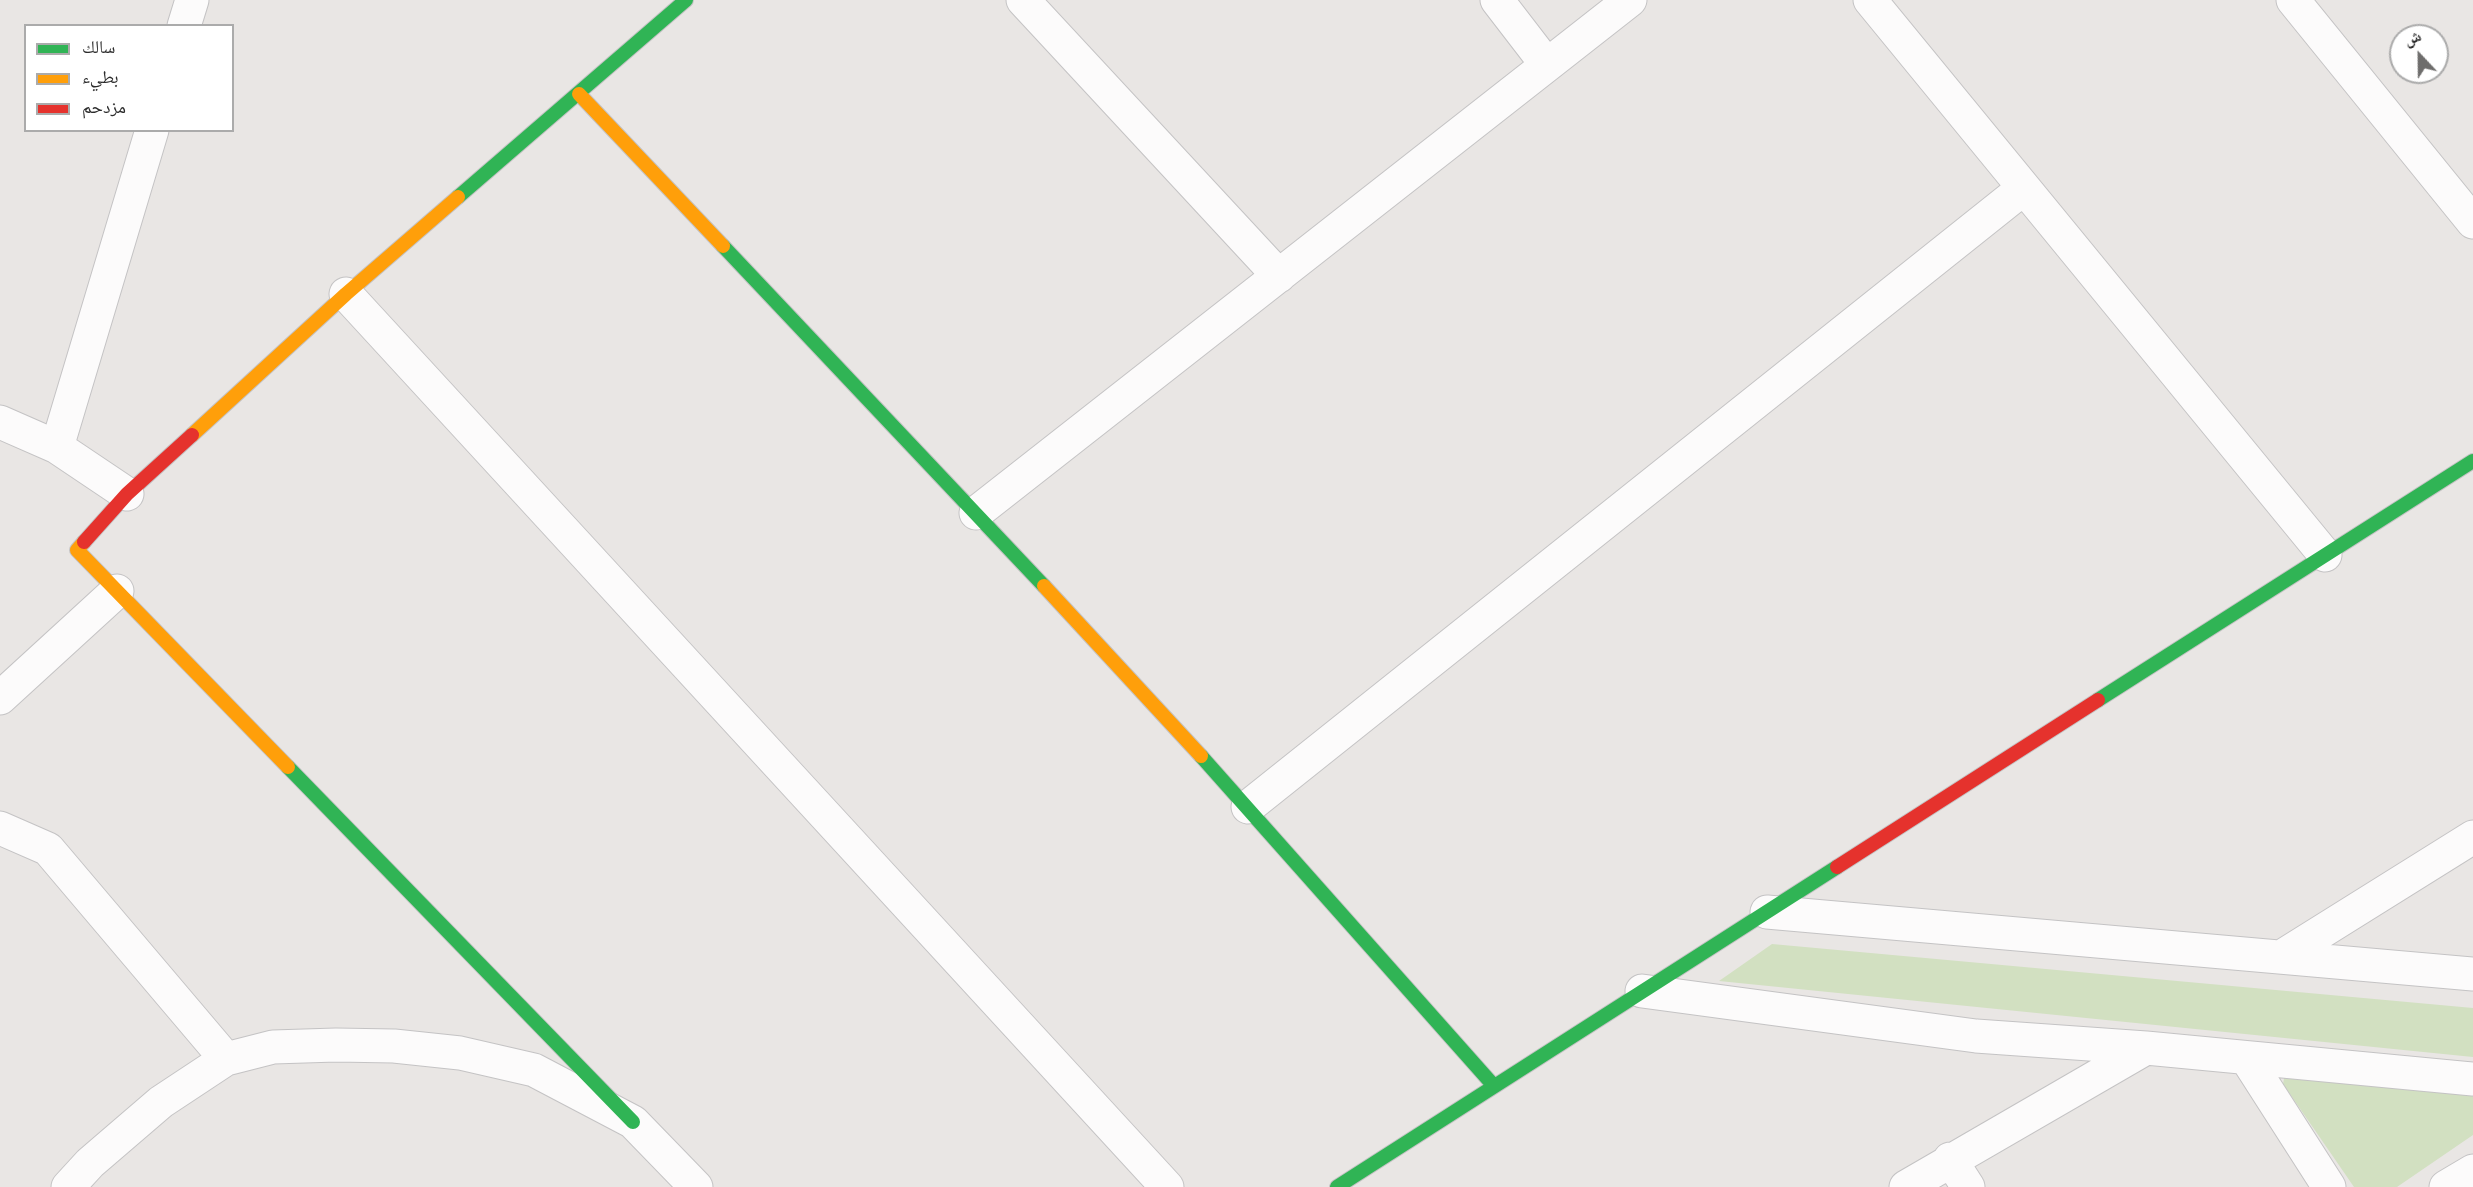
<!DOCTYPE html>
<meta charset="utf-8">
<style>
body{margin:0}
#map{position:relative;width:2473px;height:1187px;overflow:hidden;background:#e9e6e4;font-family:"Sofia Sans Condensed","Noto Naskh Arabic",sans-serif}
canvas{display:block}
.legend{position:absolute;left:24px;top:24px;width:210px;height:108px;box-sizing:border-box;background:#fff;border:2px solid #ababab;margin:0;padding:8px 10px;list-style:none;font-size:18px;color:#2c2c2c}
.legend li{display:flex;align-items:center;gap:12px;height:30px}
.legend b{width:30px;border:2px solid #ababab}
.north{position:absolute;left:2389px;top:24px;width:60px;height:60px;box-sizing:border-box;background:#fff;border:2px solid #ababab;border-radius:50%;rotate:338deg;font-size:16px;font-weight:700;line-height:24px;text-align:center;color:#2c2c2c}
.north::after{content:'';display:block;margin:auto;width:21px;height:27px;background:#6e6d6c;clip-path:polygon(50% 0,100% 100%,50% 72%,0 100%)}
</style>
<div id="map">
<canvas width="2473" height="1187"></canvas>
<ul class="legend">
<li><b style="height:8px;background:#30b455"></b>سالك</li>
<li><b style="height:8px;background:#ff9f0a"></b>بطيء</li>
<li><b style="height:8px;background:#e5322d"></b>مزدحم</li>
</ul>
<div class="north">ش</div>
</div>
<script>
const c = document.querySelector('canvas').getContext('2d');
c.lineJoin = 'round';
function fillPath(path, color) {
  c.fillStyle = color;
  c.fill(path, 'evenodd');
}
function toPath(rows) {
  const path = new Path2D();
  for (const r of rows) {
    path.moveTo(r[0], r[1]);
    for (let i = 2; i < r.length; i += 2) path.lineTo(r[i], r[i + 1]);
  }
  return path;
}
function trace(path, color, width, dash) {
  c.strokeStyle = color;
  c.lineWidth = width;
  c.lineCap = dash ? 'butt' : 'round';
  c.setLineDash(dash || []);
  c.stroke(path);
}
fillPath(toPath([
 [1772,944,2473,1008,2473,1057,1719,981],
 [2285,1073,2473,1085,2473,1135,2397,1187,2354,1187,2283,1084]
]), '#d2e0c1');
const street = toPath([
 [1023,0,1279,276],
 [1497,0,1547,65],
 [1870,0,2325,555],
 [2293,0,2473,222],
 [184,26,192,0],
 [346,294,1167,1187],
 [0,422,57,447,127,494],
 [57,447,152,130],
 [976,513,1630,0],
 [0,698,117,591],
 [1248,807,2024,188],
 [0,828,48,849,226,1059],
 [1767,912,2473,974],
 [2281,957,2473,837],
 [1642,991,1976,1036,2146,1048,2473,1079],
 [2247,1059,2329,1187],
 [1950,1159,1968,1187],
 [68,1187,90,1163,161,1102,226,1059,273,1047,336,1045,394,1046,460,1053,534,1070,633,1122,696,1187],
 [1906,1187,2146,1048],
 [2446,1187,2473,1171]
]);
const fast = toPath([
 [458,197,686,0],
 [723,246,1044,586],
 [2098,700,2473,461],
 [1201,756,1494,1086],
 [288,767,633,1122],
 [1337,1187,1837,867]
]);
const slow = toPath([
 [579,94,723,246],
 [192,435,346,294,458,197],
 [84,542,77,550,288,767],
 [1044,586,1201,756]
]);
const jam = toPath([
 [84,542,127,494,192,435],
 [1837,867,2098,700]
]);
trace(street, '#c4c3c4', 35);
trace(fast, '#c4c3c4', 16);
trace(slow, '#c4c3c4', 16);
trace(jam, '#c4c3c4', 16);
trace(street, '#fcfbfb', 33);
trace(fast, '#30b455', 14);
trace(slow, '#ff9f0a', 14);
trace(jam, '#e5322d', 14);
</script>
